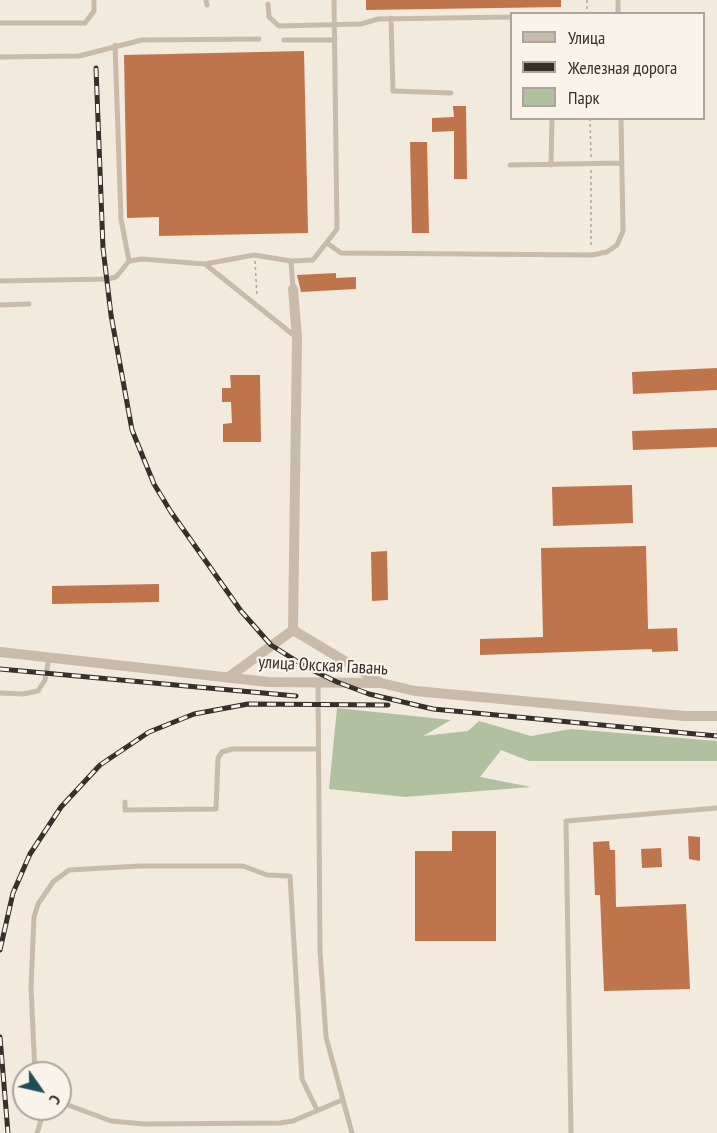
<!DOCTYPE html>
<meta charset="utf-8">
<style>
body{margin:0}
#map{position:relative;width:717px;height:1133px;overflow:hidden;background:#f1eadd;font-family:"PT Sans Narrow",sans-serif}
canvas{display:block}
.legend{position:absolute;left:510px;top:12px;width:195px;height:108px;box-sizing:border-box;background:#f9f3ea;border:2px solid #aba59d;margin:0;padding:8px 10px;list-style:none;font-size:18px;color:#372f29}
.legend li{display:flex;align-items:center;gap:12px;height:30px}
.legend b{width:30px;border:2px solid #aba59d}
.north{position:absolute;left:12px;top:1061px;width:60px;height:60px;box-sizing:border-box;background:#f9f3ea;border:2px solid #aba59d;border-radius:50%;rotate:124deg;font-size:16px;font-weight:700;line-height:24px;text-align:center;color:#372f29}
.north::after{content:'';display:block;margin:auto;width:21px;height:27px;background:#204d56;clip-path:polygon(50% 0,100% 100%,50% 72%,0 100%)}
</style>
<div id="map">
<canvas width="717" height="1133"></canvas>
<ul class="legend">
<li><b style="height:8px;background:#c9bbaa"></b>Улица</li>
<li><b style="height:8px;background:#372f29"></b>Железная дорога</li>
<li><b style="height:16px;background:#b1c09e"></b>Парк</li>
</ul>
<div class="north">С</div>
</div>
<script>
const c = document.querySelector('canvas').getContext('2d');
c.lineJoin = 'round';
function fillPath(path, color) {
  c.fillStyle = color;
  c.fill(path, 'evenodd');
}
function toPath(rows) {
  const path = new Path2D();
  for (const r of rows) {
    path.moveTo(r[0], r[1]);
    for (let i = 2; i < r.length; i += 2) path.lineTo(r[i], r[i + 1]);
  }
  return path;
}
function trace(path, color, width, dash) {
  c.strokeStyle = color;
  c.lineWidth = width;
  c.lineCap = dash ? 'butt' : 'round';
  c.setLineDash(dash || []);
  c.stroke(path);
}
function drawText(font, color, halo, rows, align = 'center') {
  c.font = font + ' "PT Sans Narrow",sans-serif';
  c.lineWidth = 4.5;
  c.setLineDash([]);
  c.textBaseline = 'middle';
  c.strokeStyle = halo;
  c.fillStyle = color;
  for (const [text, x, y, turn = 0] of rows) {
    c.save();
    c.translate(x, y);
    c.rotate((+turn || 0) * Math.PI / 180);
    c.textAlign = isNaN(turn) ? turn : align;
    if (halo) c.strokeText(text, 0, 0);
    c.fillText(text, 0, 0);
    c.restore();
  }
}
fillPath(toPath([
 [337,708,451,720,423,736,468,731,479,721,531,736,571,729,717,741,717,761,529,761,501,750,480,777,531,787,405,797,329,789]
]), '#b1c09e');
fillPath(toPath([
 [366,0,561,0,561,7,366,10],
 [304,51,308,233,159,236,159,217,127,218,124,55],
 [453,106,466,106,467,179,454,179,454,131,432,132,432,118,454,117],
 [410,142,427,142,429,233,412,233],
 [336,273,336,278,356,277,356,289,301,292,297,275],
 [717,368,717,390,633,394,632,372],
 [230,375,260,375,261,442,223,442,223,424,232,423,231,402,222,402,222,388,231,388],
 [717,428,717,447,633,450,632,431],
 [632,485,633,523,553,526,552,487],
 [646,546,648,629,677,628,678,651,652,652,652,649,480,655,480,639,543,637,541,548],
 [387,551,388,600,372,601,371,552],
 [159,584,159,602,52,604,52,586],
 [452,831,496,831,496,941,415,941,415,851,452,851],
 [688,836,700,837,700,861,689,859],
 [609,841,610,850,615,850,616,907,686,904,690,989,604,991,600,895,595,895,593,842],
 [661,848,662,867,642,868,641,849]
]), '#c0744c');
trace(toPath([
 [587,0,587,14],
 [590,118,591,157],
 [591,170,591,247],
 [255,261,257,296]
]), '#b5a594', 1.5, [3, 3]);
trace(toPath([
 [206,0,207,5],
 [618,0,618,14],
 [268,4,269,17,279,26,361,24,378,19,512,17],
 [391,18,393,91,451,93],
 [0,23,85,23,94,11,94,0],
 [284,40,335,40],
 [115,45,121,219,129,261],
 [0,57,79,56,142,40,259,39],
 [510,165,622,163],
 [551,165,552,118],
 [327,243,341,253,592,255,607,252,617,245,623,231,621,118],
 [205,264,254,255,291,261],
 [0,281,108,279,116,277,129,261,142,259,205,264,296,337],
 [293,289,291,261,313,260,337,229,334,0],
 [0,305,29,304],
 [318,684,320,951,326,1037,352,1133],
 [0,693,23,694,38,691,45,680,49,658],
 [125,802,125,810,216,809,218,758,222,752,232,749,317,749],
 [35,1073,31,987,34,917,38,904,53,882,69,870,140,866,243,866,267,875,290,876,302,1079,317,1110],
 [60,1104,68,1105,111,1121,144,1124,280,1123,293,1121,342,1100],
 [37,1133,43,1114,49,1109],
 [571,1133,566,821,717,808]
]), '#c9bbaa', 5);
trace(toPath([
 [293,289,297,338,293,630,378,681],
 [0,652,268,682,381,683,415,691,684,716,717,716],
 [230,676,293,630]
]), '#c9bbaa', 10);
const rail = toPath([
 [96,68,103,248,111,315,132,430,154,484,171,512,241,611,271,645,306,667,337,682,369,694,433,709,717,736],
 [0,669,296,696],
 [0,950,13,893,30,854,61,807,100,765,149,732,194,714,248,704,388,705],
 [0,1037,8,1133]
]);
trace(rail, '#372f29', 5);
trace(rail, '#f9f3ea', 3, [9]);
drawText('18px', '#372f29', '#f9f3ea', [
 ["улица Окская Гавань",323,666,3]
]);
</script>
